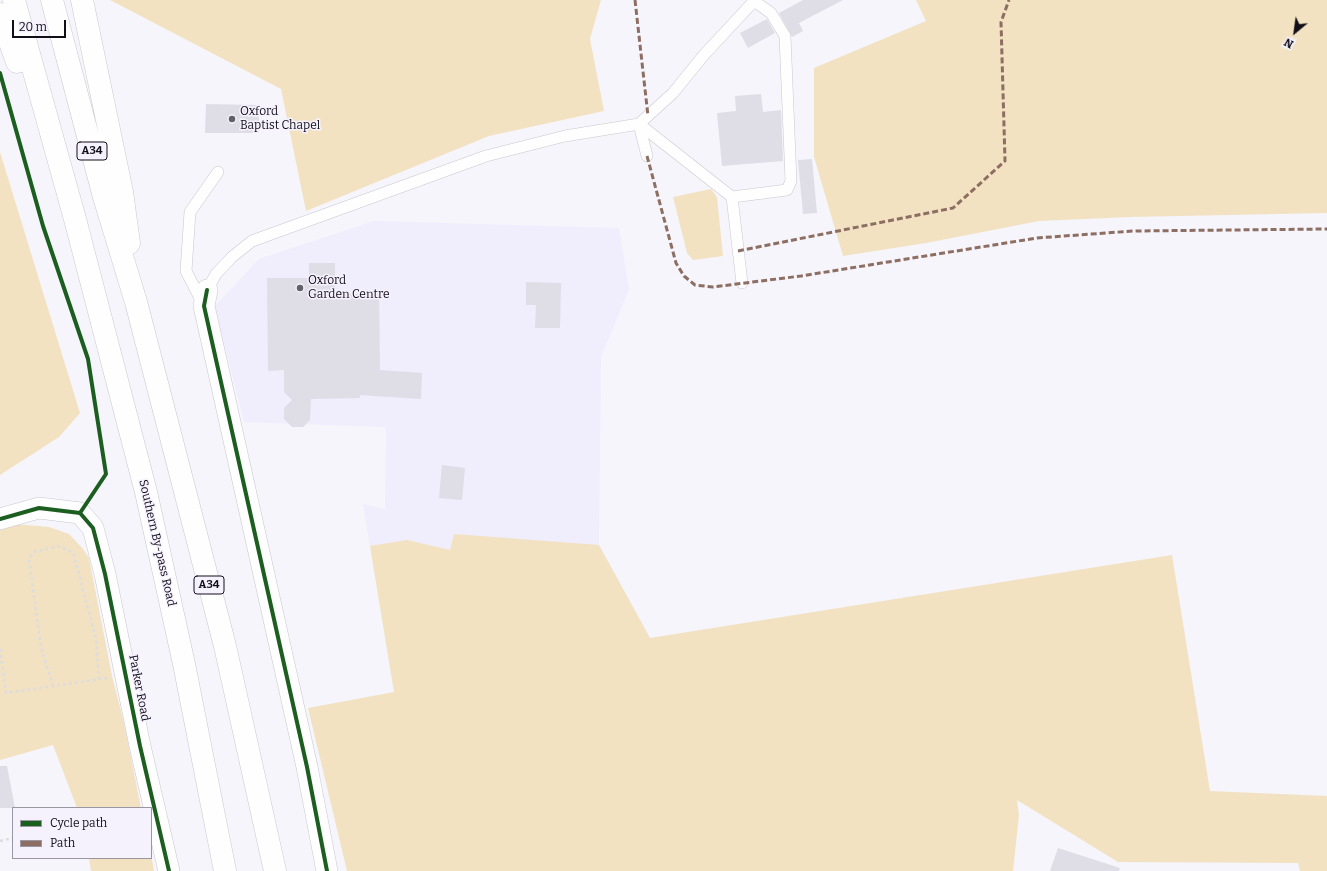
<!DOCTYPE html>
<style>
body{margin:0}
#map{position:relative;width:1327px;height:871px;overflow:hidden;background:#f6f5fb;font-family:Bitter,serif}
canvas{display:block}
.legend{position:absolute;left:12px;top:807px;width:140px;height:52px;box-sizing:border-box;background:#f5f2fe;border:1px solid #9a97a2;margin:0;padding:5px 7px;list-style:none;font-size:12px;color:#120f19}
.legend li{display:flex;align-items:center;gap:8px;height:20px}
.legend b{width:20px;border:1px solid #9a97a2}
.north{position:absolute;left:1275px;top:12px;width:40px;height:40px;-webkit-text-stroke:3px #f5f2fe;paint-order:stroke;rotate:209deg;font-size:11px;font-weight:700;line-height:16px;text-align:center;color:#120f19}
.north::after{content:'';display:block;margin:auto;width:14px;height:18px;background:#120f19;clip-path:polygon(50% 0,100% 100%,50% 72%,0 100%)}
.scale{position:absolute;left:12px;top:20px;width:54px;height:18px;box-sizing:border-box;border:2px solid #120f19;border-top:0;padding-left:5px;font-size:12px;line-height:14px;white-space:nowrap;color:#120f19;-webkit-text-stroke:3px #f5f2fe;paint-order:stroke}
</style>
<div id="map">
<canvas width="1327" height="871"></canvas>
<ul class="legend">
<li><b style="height:5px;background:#1b5e20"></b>Cycle path</li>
<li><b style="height:5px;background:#8d6e63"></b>Path</li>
</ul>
<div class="north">N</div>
<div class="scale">20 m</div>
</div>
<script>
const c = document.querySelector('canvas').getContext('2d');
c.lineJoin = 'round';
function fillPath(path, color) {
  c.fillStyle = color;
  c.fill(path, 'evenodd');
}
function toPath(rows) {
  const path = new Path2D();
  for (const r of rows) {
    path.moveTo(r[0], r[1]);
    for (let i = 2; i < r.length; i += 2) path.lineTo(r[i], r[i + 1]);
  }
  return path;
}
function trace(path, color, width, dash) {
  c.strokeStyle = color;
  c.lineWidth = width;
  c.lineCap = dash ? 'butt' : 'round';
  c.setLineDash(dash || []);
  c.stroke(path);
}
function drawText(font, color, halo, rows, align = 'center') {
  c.font = font + ' Bitter,serif';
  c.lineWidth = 3;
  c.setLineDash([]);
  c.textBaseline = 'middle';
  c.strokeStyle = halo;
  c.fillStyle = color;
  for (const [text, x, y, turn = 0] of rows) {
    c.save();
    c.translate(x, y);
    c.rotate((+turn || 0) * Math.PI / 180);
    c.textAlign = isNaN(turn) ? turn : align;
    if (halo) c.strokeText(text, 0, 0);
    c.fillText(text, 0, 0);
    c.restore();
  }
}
fillPath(toPath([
 [374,221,619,228,629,289,601,357,599,545,650,638,394,692,363,504,385,509,386,427,244,422,215,306,259,259]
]), '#f0edfc');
fillPath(toPath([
 [110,0,601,0,590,39,604,111,489,136,306,211,281,89],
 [916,0,1327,0,1327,213,1130,217,1039,221,926,243,843,256,814,157,814,68,926,21],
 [0,152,80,413,59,437,0,475],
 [711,189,717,197,723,256,693,260,687,253,673,197],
 [14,524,49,527,69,534,83,549,89,558,112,676,124,723,141,808,77,808,53,745,0,760,0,529],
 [454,534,599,545,650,638,1172,555,1210,791,1327,796,1327,871,1300,871,1298,863,1118,862,1017,800,1019,815,1013,871,347,871,308,708,394,692,370,546,407,540,450,550],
 [151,855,154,871,91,871,89,858,151,858]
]), '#f2e2c2');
fillPath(toPath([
 [803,0,843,0,799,23,803,31,792,37,779,13],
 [767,19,775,33,748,48,740,33],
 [761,94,763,112,781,110,783,161,722,166,717,113,736,111,735,96],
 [206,104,259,105,259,133,205,133],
 [812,159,817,213,803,214,798,160],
 [309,263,335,263,335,294,379,294,380,370,422,373,421,399,360,395,360,398,311,399,310,420,303,427,292,427,284,419,284,408,292,400,284,392,284,370,268,371,267,278,309,278],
 [526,282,561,283,560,328,535,328,536,305,526,305],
 [442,465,465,468,462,500,439,498],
 [0,766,7,766,15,808,0,808],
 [1058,848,1120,868,1119,871,1050,871]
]), '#dfdde6');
const service = toPath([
 [754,1,771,13,785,36,791,181,787,190,732,197,639,124,673,93,703,56,755,0],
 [732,197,742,283],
 [207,290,216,274,232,257,252,241,486,156,565,136,639,124,647,156],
 [203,304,186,271,190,212,218,172]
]);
const minor = toPath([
 [207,290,204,306,307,767,327,871],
 [0,519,39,508,80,513,93,528,105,574,140,746,169,871]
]);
const trunk = toPath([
 [14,0,75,219,146,492,184,664,225,871],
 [52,0,104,197,136,302,225,646,275,871],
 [82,0,122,192,129,243],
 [0,14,17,62]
]);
trace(service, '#c9c7cf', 12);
trace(minor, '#c9c7cf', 22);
trace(trunk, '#c9c7cf', 23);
trace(toPath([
 [0,80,2,79],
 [0,649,6,693,107,678],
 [53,686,41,647,29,559,34,552,58,546,68,550,74,555,96,639,99,679],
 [0,841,13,838]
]), '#dddcdf', 2.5, [3, 3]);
trace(service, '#fefefe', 11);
trace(minor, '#fefefe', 21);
trace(trunk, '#fefefe', 22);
trace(toPath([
 [635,0,648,116],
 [647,156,676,263,684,276,695,285,713,287,801,276,1037,238,1133,231,1327,229],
 [738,251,953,208,1005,161,1001,22,1009,0]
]), '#8d6e63', 3, [6, 3]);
trace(toPath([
 [0,73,43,226,88,359,106,474,80,513],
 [207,290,204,306,307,767,327,871],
 [80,513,93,528,105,574,140,746,169,871],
 [0,519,39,508,80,513]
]), '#1b5e20', 4);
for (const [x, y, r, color] of [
 [232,119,4,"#626068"],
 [300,288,4,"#626068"]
]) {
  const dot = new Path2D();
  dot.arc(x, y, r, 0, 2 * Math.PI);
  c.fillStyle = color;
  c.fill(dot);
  trace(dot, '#f5f2fe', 1.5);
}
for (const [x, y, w] of [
 [92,151,30],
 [209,585,30]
]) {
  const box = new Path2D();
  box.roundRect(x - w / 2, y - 9, w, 18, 3);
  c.fillStyle = '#f5f2fe';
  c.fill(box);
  trace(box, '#120f19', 1);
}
drawText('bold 11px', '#120f19', null, [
 ["A34",92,151],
 ["A34",209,585]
]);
drawText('12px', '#120f19', '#f5f2fe', [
 ["Oxford",240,112],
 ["Baptist Chapel",240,126],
 ["Oxford",308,281],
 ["Garden Centre",308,295]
], 'left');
drawText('12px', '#120f19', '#f5f2fe', [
 ["Southern By-pass Road",157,543,77],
 ["Parker Road",139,688,79]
]);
</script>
